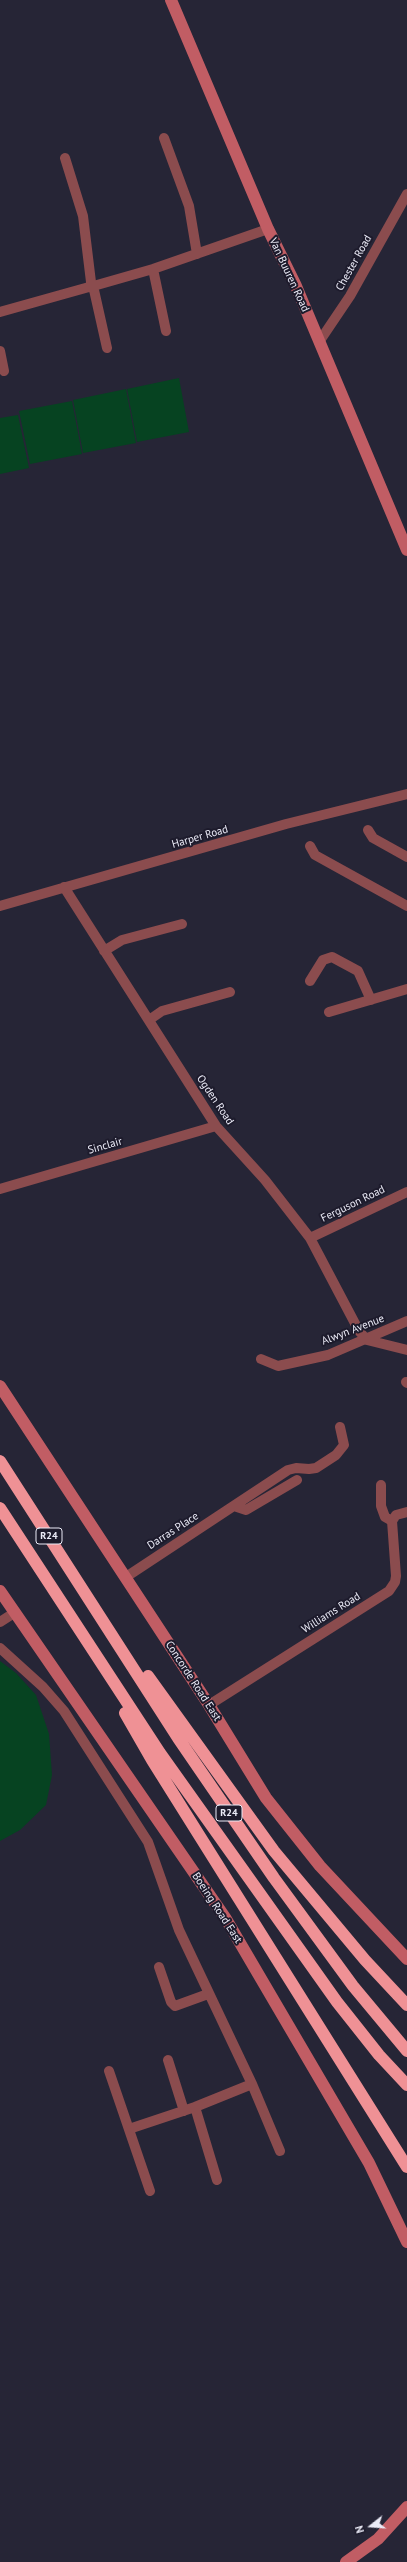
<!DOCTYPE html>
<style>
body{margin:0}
#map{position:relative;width:407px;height:2562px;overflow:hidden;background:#262536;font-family:"PT Sans",sans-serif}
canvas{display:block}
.north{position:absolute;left:351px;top:2506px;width:40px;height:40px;-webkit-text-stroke:3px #1d1b2c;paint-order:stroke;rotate:253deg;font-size:11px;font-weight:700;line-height:16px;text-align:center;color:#ebebf7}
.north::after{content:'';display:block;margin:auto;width:14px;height:18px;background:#ebebf7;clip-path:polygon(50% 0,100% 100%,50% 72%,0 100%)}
</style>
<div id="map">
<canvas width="407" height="2562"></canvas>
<div class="north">N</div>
</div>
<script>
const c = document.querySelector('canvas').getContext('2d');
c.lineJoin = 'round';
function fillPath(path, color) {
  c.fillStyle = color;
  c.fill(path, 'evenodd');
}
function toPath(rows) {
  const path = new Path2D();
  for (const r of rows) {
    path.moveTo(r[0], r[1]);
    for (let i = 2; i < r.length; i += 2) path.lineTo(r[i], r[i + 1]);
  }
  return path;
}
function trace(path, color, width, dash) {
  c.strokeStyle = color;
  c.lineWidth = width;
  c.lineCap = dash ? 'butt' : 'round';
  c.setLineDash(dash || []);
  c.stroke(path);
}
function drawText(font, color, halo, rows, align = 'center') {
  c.font = font + ' "PT Sans",sans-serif';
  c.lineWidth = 4;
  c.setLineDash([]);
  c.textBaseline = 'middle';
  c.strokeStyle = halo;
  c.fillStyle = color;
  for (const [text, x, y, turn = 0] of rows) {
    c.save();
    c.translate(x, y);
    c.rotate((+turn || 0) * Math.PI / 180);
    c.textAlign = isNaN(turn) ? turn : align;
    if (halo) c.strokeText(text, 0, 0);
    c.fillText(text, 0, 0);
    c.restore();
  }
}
fillPath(toPath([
 [179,378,189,432,137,442,127,389],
 [126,389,136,443,83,453,73,400],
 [72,401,82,454,30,464,19,411],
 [18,415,29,468,0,474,0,418],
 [0,1661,16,1673,36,1695,49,1734,52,1775,46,1805,20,1830,0,1841]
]), '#064321');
trace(toPath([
 [164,138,189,206,197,254],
 [65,158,83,216,91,282],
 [153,269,166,331],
 [97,285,153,269,268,229],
 [94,290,107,348],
 [0,312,89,287],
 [319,342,350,296,407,194],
 [0,351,4,371],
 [368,830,373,838,407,857],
 [310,846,315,855,407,906],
 [64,887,216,1126,265,1180,310,1238,359,1331,367,1340],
 [0,906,286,824,407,794],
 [104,951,122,940,182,924],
 [310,981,323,960,332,957,358,971,371,1000],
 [329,1012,407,989],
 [149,1020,162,1011,230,992],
 [0,1189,216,1126],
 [310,1238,407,1192],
 [367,1340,407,1350],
 [261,1359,278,1366,328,1355,407,1321],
 [406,1382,407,1383],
 [381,1485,381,1506,385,1517,392,1521],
 [234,1506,246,1510,297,1480],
 [126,1577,288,1470,296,1468,309,1469,316,1468,336,1455,344,1445,340,1427],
 [0,1622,14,1613],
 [0,1648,43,1687,64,1711,148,1842,179,1930,252,2084,280,2151],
 [209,1705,389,1591,395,1582,396,1576,392,1521,396,1515,407,1512],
 [159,1967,171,2002,175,2006,208,1994],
 [168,2060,184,2111],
 [109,2071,150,2191],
 [195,2107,217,2180],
 [129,2129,195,2107,252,2084]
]), '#8b4c4e', 10);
trace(toPath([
 [171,0,268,229,296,286,407,550],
 [0,1386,209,1705,266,1798,320,1866,407,1959],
 [0,1591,226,1919,369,2163,407,2242],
 [346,2562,378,2539,407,2507]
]), '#c15d64', 12);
trace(toPath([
 [0,1461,178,1738,274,1878,353,1986,407,2051],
 [0,1508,160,1753,337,2002,379,2055,407,2085],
 [148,1676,274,1851,365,1960,407,2005],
 [125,1713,152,1760,407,2167]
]), '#ef9195', 12);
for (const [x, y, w] of [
 [49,1536,26],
 [229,1813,26]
]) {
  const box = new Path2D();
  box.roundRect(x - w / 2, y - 8, w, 16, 3);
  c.fillStyle = '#1d1b2c';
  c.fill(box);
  trace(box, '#ebebf7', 1);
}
drawText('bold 10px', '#ebebf7', null, [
 ["R24",49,1536],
 ["R24",229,1813]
]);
drawText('11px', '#ebebf7', '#1d1b2c', [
 ["Chester Road",354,263,-61],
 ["Van Buuren Road",289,275,65],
 ["Harper Road",200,837,-16],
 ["Ogden Road",215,1100,56],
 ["Sinclair",105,1146,-16],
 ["Ferguson Road",353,1204,-26],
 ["Alwyn Avenue",353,1330,-21],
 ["Darras Place",173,1531,-33],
 ["Williams Road",331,1613,-32],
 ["Concorde Road East",193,1681,57],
 ["Boeing Road East",217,1908,57]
]);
</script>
